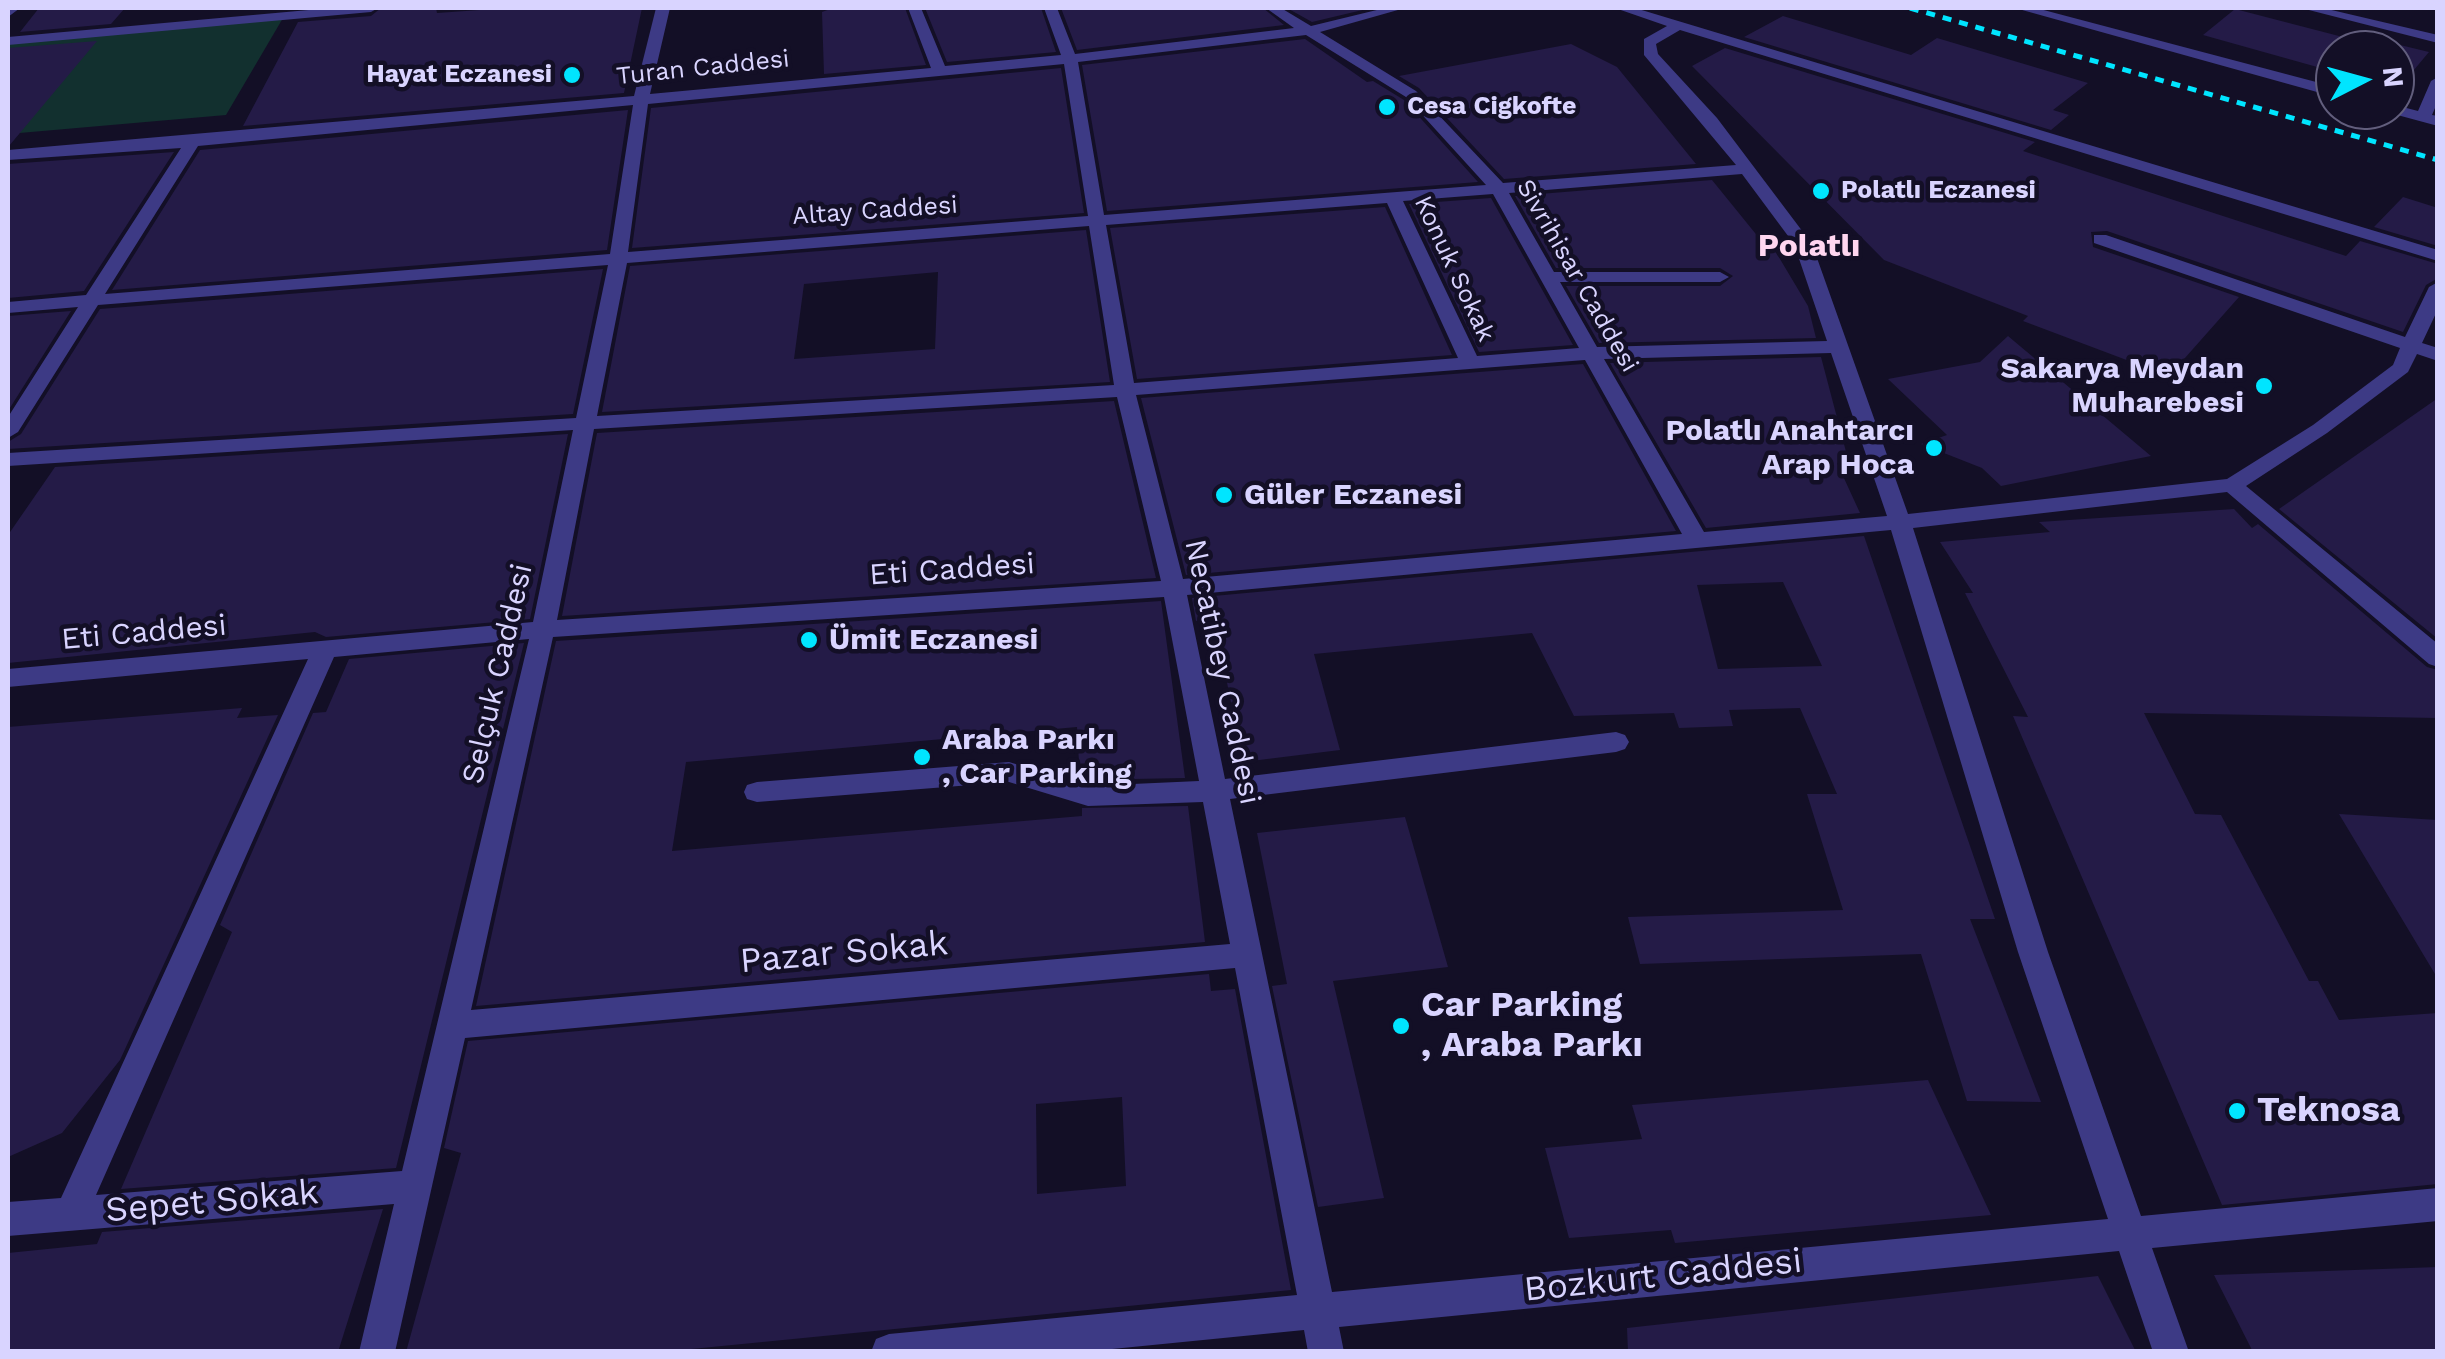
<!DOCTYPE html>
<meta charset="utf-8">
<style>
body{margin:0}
#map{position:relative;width:2445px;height:1359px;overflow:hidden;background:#130f26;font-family:"Work Sans",sans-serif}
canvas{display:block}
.frame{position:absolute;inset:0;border:10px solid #d9d4ff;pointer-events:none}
.north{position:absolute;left:2315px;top:30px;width:100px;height:100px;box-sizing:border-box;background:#130f26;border:2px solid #625e7d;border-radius:50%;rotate:84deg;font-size:28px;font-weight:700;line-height:40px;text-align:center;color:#d9d4ff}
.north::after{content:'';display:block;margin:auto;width:35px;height:45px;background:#00e5ff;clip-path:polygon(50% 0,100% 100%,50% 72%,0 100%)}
</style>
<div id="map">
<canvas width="2445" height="1359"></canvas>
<div class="frame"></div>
<div class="north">N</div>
</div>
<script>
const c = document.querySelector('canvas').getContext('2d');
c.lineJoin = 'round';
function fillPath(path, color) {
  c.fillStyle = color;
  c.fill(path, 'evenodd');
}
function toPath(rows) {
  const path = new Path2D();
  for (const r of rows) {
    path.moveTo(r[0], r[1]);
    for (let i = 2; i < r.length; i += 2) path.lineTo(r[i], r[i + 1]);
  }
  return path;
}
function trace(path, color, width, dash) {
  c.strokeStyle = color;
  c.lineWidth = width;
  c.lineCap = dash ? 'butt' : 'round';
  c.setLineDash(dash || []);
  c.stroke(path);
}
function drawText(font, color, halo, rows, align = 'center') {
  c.font = font + ' "Work Sans",sans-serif';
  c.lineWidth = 9;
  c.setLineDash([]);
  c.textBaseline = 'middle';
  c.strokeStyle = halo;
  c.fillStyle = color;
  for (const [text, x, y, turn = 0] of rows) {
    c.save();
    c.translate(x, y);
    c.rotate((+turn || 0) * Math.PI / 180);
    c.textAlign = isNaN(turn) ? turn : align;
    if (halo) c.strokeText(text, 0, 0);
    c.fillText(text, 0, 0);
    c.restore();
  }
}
fillPath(toPath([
 [283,18,226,115,8,134,8,42]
]), '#12302f');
fillPath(toPath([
 [39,8,125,8,111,24,20,32],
 [381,8,436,8,437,13,508,8,642,8,624,93,243,126,298,22,371,16],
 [833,8,905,8,926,65,824,74,822,12],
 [925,8,1041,8,1056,52,947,62],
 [1061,8,1263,8,1284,25,1077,50],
 [1287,8,1371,8,1312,22],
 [2235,9,2362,42,2367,37,2429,52,2398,89,2395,50,2335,50,2335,72,2203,35],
 [1783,16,1911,55,1937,38,2088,83,2053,110,2069,115,2051,130,1744,37],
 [1305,39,1367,82,1373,81,1404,100,1478,182,1107,211,1082,65],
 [97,41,9,146,8,146,8,48],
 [1571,44,1617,67,1696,164,1504,179,1419,88,1399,76],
 [1725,48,2035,142,2023,151,2346,256,2360,241,2438,264,2438,278,2426,285,2403,332,2107,231,2091,232,2093,247,2239,297,2169,376,2023,321,2028,316,1884,260,1692,66],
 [1061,68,1084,213,632,248,651,108],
 [628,110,607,250,112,290,200,150],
 [174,152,84,291,8,298,8,164],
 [1712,180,1768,249,1774,249,1808,306,1816,338,1599,343,1566,286,1720,286,1733,276,1720,268,1556,268,1515,196],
 [2403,197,2438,208,2438,246,2374,227],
 [1491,198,1573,345,1479,352,1409,204],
 [1385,207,1452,355,1137,379,1110,228],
 [1086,230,1110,382,602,412,630,266],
 [938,272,935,349,794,359,804,284],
 [603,269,573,414,8,449,8,442,21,434,100,309],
 [71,311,8,411,8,316],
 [2008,336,2151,456,2001,486,1982,468,1921,444,1947,435,1888,379,1980,362],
 [1821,357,1849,463,1837,463,1860,513,1706,528,1610,363],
 [1583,364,1676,531,1186,575,1141,398],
 [2438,398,2438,639,2279,509],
 [1114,401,1156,578,562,616,597,433],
 [568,434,530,619,326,637,315,632,8,663,8,535,55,467],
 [2234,509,2252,528,2258,524,2427,667,2438,670,2438,718,2144,713,2195,814,2221,815,2309,981,2318,981,2339,1020,2438,1013,2438,1184,2222,1205,2013,716,2028,717,1965,593,1973,593,1940,542,2050,532,2039,522],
 [1864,536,1995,919,1970,919,2041,1102,1967,1101,1921,954,1640,964,1628,917,1843,910,1807,794,1837,794,1800,708,1729,710,1733,726,1679,728,1674,713,1574,716,1532,633,1314,654,1340,750,1243,762,1214,618,1196,621,1192,598],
 [1783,582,1822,666,1718,669,1697,585],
 [1161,601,1185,778,1080,780,1077,727,686,762,672,851,1082,816,1082,808,1188,806,1205,942,476,1006,556,641],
 [524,643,396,1168,121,1189,232,932,220,925,313,713,326,712,349,659],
 [242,708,237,718,278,715,120,1060,62,1133,8,1157,8,727],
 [2339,814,2438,820,2438,979],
 [1405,817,1448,967,1333,981,1384,1198,1318,1207,1272,986,1287,984,1257,833],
 [1209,974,1211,991,1235,989,1291,1290,661,1352,406,1352,461,1153,444,1148,468,1041],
 [1122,1097,1126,1186,1037,1194,1036,1104],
 [1928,1080,1991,1215,1675,1243,1671,1230,1569,1238,1545,1148,1642,1139,1632,1105],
 [383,1209,338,1352,8,1352,8,1253,97,1244,102,1232],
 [2438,1267,2438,1352,2253,1352,2214,1275],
 [2098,1276,2136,1352,1628,1352,1627,1328]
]), '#241b47');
fillPath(toPath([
 [8,8,20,8,8,17,8,8],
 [331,8,378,8,371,12,8,45,8,37,331,8],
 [656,8,670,8,650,94,931,68,908,8,921,8,945,66,1061,55,1044,8,1057,8,1075,54,1294,28,1266,8,1281,8,1311,26,1385,8,1405,8,1320,32,1416,91,1503,183,1736,165,1644,55,1644,39,1667,26,1615,8,1635,8,2438,250,2438,261,1680,30,1656,44,1658,54,1717,118,1812,244,1908,514,2227,479,2313,425,2393,365,2400,348,2094,243,2094,235,2106,235,2405,337,2429,287,2438,282,2438,309,2422,343,2438,348,2438,361,2417,354,2408,372,2327,433,2246,486,2438,644,2438,667,2429,664,2227,492,1913,528,2048,952,2141,1216,2438,1188,2438,1221,2152,1248,2189,1352,2153,1352,2119,1251,1339,1327,1344,1352,1308,1352,1304,1330,1082,1352,871,1352,876,1339,889,1334,1297,1295,1235,968,465,1038,395,1352,359,1352,394,1204,8,1236,8,1202,61,1198,308,659,8,687,8,669,533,622,573,430,8,466,8,453,576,418,608,265,98,305,18,432,8,438,8,417,78,307,8,313,8,302,86,295,181,148,8,160,8,150,634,96,656,8],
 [1306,35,1406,97,1486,185,1104,215,1078,62,1306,35],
 [1064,64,1088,216,628,252,648,104,1064,64],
 [633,105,610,254,105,294,198,146,633,105],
 [1742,174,1794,244,1827,341,1597,347,1560,282,1720,282,1729,277,1720,272,1554,272,1509,193,1742,174],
 [1493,194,1579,348,1477,356,1403,201,1493,194],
 [1387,203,1458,358,1134,383,1106,225,1387,203],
 [1089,226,1114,385,597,416,627,263,1089,226],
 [1831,353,1887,516,1704,532,1604,359,1831,353],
 [1585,360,1682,534,1183,579,1136,395,1585,360],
 [1117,397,1161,581,557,620,594,429,1117,397],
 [1891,530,2018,952,2108,1219,1332,1292,1230,799,1616,752,1625,749,1629,742,1625,735,1616,732,1225,779,1187,595,1891,530],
 [1164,597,1199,781,1088,786,1009,762,757,782,747,785,744,792,747,799,757,802,1009,782,1088,806,1203,802,1230,944,471,1010,553,637,1164,597],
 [529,639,402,1171,96,1195,334,657,529,639],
 [2015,8,2036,8,2335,87,2335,97,2015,8],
 [2301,8,2323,8,2438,35,2438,43,2301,8],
 [2438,77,2438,101,2432,115,2438,116,2438,126,2390,113,2387,110,2395,110,2395,105,2418,111,2431,81,2438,77]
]), '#3d3a85');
trace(toPath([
 [1910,8,2438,160]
]), '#00e5ff', 5, [9, 8]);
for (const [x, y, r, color] of [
 [572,75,10,"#00e5ff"],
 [1387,107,10,"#00e5ff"],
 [1821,191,10,"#00e5ff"],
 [2264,386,10,"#00e5ff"],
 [1934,448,10,"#00e5ff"],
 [1224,495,10,"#00e5ff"],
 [809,640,10,"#00e5ff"],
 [922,757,10,"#00e5ff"],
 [1401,1026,10,"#00e5ff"],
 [2237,1111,10,"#00e5ff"]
]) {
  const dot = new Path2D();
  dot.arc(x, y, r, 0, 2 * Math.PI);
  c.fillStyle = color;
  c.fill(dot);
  trace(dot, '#130f26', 4);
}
drawText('25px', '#d9d4ff', '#130f26', [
 ["Turan Caddesi",703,68,-6],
 ["Altay Caddesi",875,211,-4],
 ["Konuk Sokak",1454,269,65],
 ["Sivrihisar Caddesi",1577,276,60]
]);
drawText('bold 25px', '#d9d4ff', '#130f26', [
 ["Hayat Eczanesi",552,75,"right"],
 ["Cesa Cigkofte",1407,107],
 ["Polatlı Eczanesi",1841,191]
], 'left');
drawText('bold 30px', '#d9d4ff', '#130f26', [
 ["Sakarya Meydan",2244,369,"right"],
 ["Muharebesi",2244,403,"right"],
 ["Polatlı Anahtarcı",1914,431,"right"],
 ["Arap Hoca",1914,465,"right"],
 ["Güler Eczanesi",1244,495],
 ["Ümit Eczanesi",829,640],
 ["Araba Parkı",942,740],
 [", Car Parking",942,774]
], 'left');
drawText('30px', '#d9d4ff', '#130f26', [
 ["Eti Caddesi",952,570,-4],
 ["Eti Caddesi",144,633,-5],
 ["Necatibey Caddesi",1222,672,78],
 ["Selçuk Caddesi",498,674,-77]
]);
drawText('bold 32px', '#ffd6f0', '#130f26', [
 ["Polatlı",1809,247]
]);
drawText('35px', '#d9d4ff', '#130f26', [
 ["Pazar Sokak",844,953,-5],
 ["Sepet Sokak",212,1202,-5],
 ["Bozkurt Caddesi",1663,1276,-6]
]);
drawText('bold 35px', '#d9d4ff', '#130f26', [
 ["Car Parking",1421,1006],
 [", Araba Parkı",1421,1046],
 ["Teknosa",2257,1111]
], 'left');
</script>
